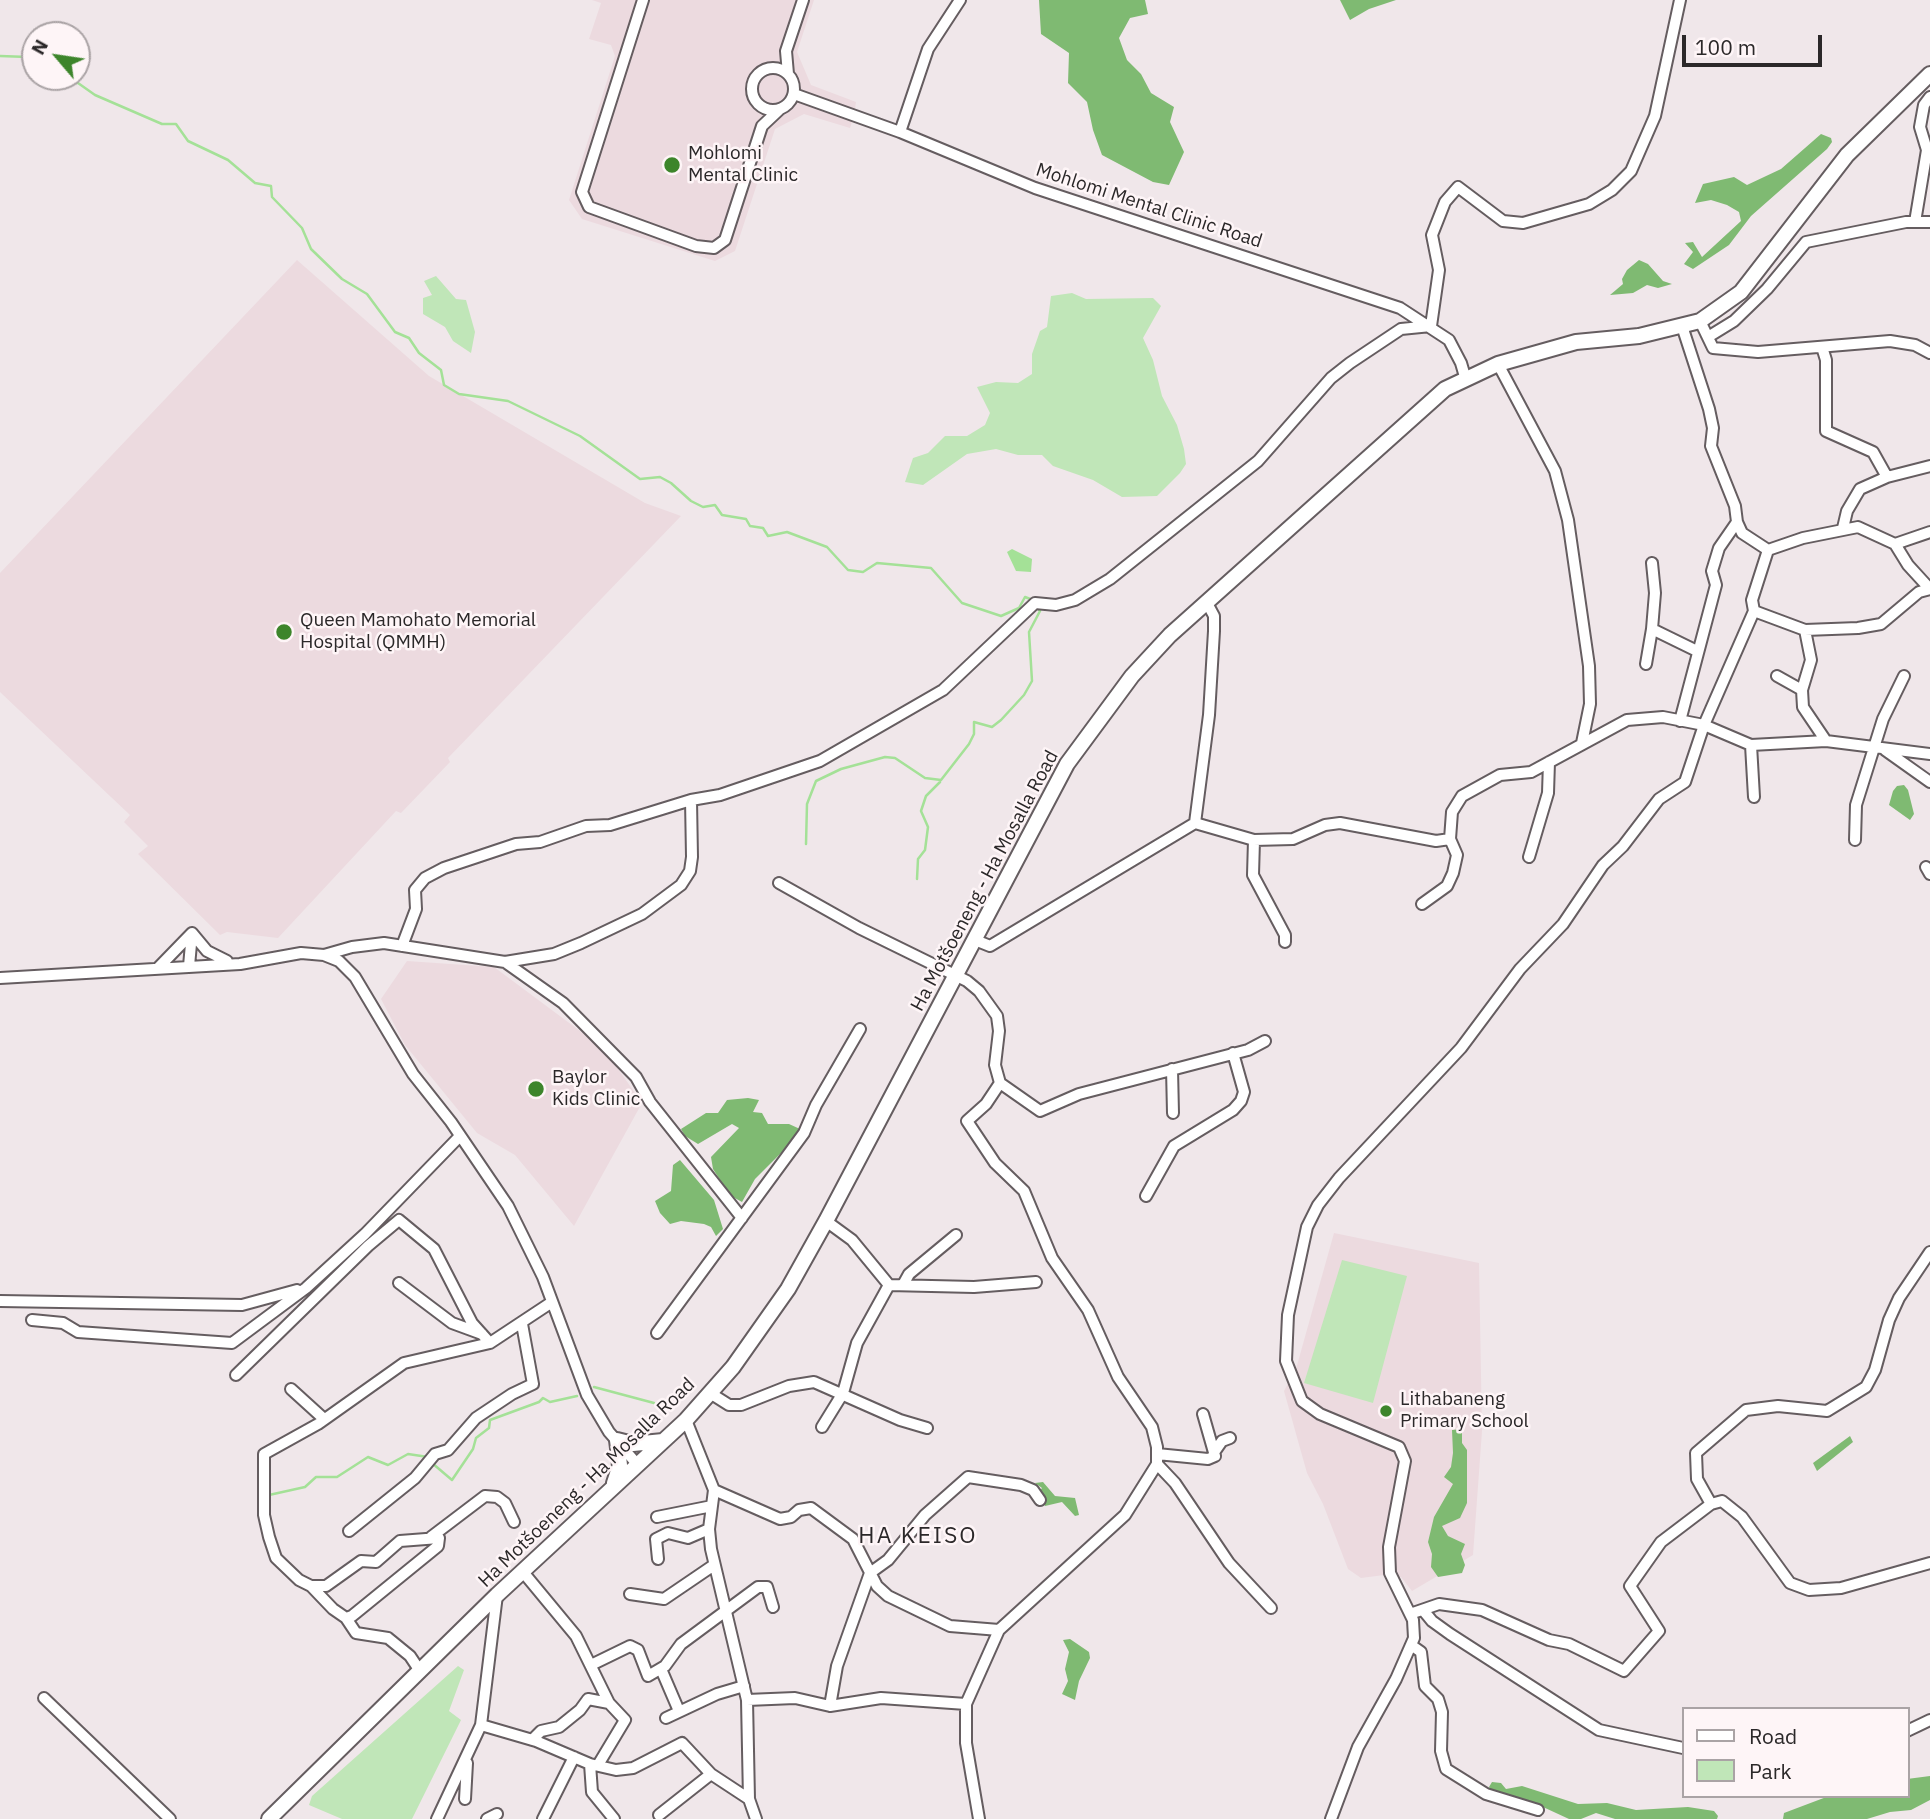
<!DOCTYPE html>
<meta charset="utf-8">
<style>
body{margin:0}
#map{position:relative;width:1930px;height:1819px;overflow:hidden;background:#f0e7ea;font-family:"IBM Plex Sans",sans-serif}
canvas{display:block}
.legend{position:absolute;left:1682px;top:1707px;width:228px;height:91px;box-sizing:border-box;background:#fef5f7;border:2px solid #aaa3a5;margin:0;padding:9px 12px;list-style:none;font-size:21px;color:#2b2829}
.legend li{display:flex;align-items:center;gap:14px;height:35px}
.legend b{width:35px;border:2px solid #aaa3a5}
.north{position:absolute;left:21px;top:21px;width:70px;height:70px;box-sizing:border-box;background:#fef5f7;border:2px solid #aaa3a5;border-radius:50%;rotate:299deg;font-size:19px;font-weight:700;line-height:28px;text-align:center;color:#2b2829}
.north::after{content:'';display:block;margin:auto;width:24px;height:32px;background:#3d852b;clip-path:polygon(50% 0,100% 100%,50% 72%,0 100%)}
.scale{position:absolute;left:1682px;top:35px;width:140px;height:32px;box-sizing:border-box;border:4px solid #2b2829;border-top:0;padding-left:9px;font-size:21px;line-height:24px;white-space:nowrap;color:#2b2829;-webkit-text-stroke:5px #fef5f7;paint-order:stroke}
</style>
<div id="map">
<canvas width="1930" height="1819"></canvas>
<ul class="legend">
<li><b style="height:9px;background:#fff"></b>Road</li>
<li><b style="height:19px;background:#c0e6b8"></b>Park</li>
</ul>
<div class="north">N</div>
<div class="scale">100 m</div>
</div>
<script>
const c = document.querySelector('canvas').getContext('2d');
c.lineJoin = 'round';
function fillPath(path, color) {
  c.fillStyle = color;
  c.fill(path, 'evenodd');
}
function toPath(rows) {
  const path = new Path2D();
  for (const r of rows) {
    if (r.length === 3) {
      path.moveTo(r[0] + r[2], r[1]);
      path.arc(r[0], r[1], r[2], 0, 2 * Math.PI);
      continue;
    }
    path.moveTo(r[0], r[1]);
    for (let i = 2; i < r.length; i += 2) path.lineTo(r[i], r[i + 1]);
  }
  return path;
}
function trace(path, color, width, dash) {
  c.strokeStyle = color;
  c.lineWidth = width;
  c.lineCap = dash ? 'butt' : 'round';
  c.setLineDash(dash || []);
  c.stroke(path);
}
function drawText(font, color, halo, rows, align = 'center') {
  c.font = font + ' "IBM Plex Sans",sans-serif';
  c.lineWidth = 5;
  c.setLineDash([]);
  c.textBaseline = 'middle';
  c.strokeStyle = halo;
  c.fillStyle = color;
  for (const [text, x, y, turn = 0] of rows) {
    c.save();
    c.translate(x, y);
    c.rotate((+turn || 0) * Math.PI / 180);
    c.textAlign = isNaN(turn) ? turn : align;
    if (halo) c.strokeText(text, 0, 0);
    c.fillText(text, 0, 0);
    c.restore();
  }
}
fillPath(toPath([
 [592,0,814,0,797,52,811,85,856,102,854,116,850,128,804,114,775,129,735,251,715,261,582,219,569,200,615,56,611,45,589,39,601,3],
 [297,260,429,376,645,503,681,516,448,758,450,762,401,813,396,811,278,938,227,932,220,935,138,854,148,846,124,822,130,815,0,692,0,573],
 [407,961,494,967,580,1031,609,1056,642,1103,574,1226,515,1155,477,1133,405,1045,381,999],
 [1334,1233,1479,1263,1482,1431,1473,1555,1412,1591,1401,1577,1384,1575,1361,1578,1348,1569,1323,1504,1307,1473,1284,1391,1296,1369]
]), '#ecdadf');
fillPath(toPath([
 [436,276,456,299,466,300,475,332,471,353,453,341,445,327,423,314,423,298,432,295,424,281],
 [1072,293,1086,299,1153,298,1161,306,1143,338,1153,360,1162,396,1177,425,1184,449,1186,464,1180,473,1157,496,1122,497,1093,480,1053,466,1042,455,1018,455,996,449,967,454,923,485,905,482,913,458,928,453,945,436,967,436,985,425,990,413,977,387,996,382,1018,383,1032,374,1032,354,1040,331,1047,327,1051,296],
 [1342,1260,1407,1276,1373,1403,1304,1383],
 [458,1666,464,1670,449,1711,461,1720,412,1819,342,1819,309,1805,312,1796]
]), '#c0e6b8');
fillPath(toPath([
 [1039,0,1145,0,1148,14,1130,18,1119,38,1127,60,1141,74,1151,93,1174,107,1170,122,1184,152,1169,185,1153,182,1102,155,1093,130,1087,102,1068,83,1069,53,1041,34],
 [1340,0,1396,0,1369,9,1350,20],
 [1821,134,1831,138,1832,142,1827,149,1751,216,1729,245,1693,269,1684,264,1693,252,1685,243,1693,242,1702,257,1741,221,1739,212,1727,205,1711,200,1695,203,1703,184,1734,177,1747,185,1781,169],
 [1639,260,1648,264,1663,281,1672,284,1658,288,1647,285,1633,293,1610,295,1623,284,1622,279,1627,270],
 [1904,785,1908,790,1914,814,1910,820,1889,805,1893,791,1897,786],
 [748,1098,759,1100,753,1112,762,1113,768,1124,789,1124,800,1129,794,1140,755,1179,742,1202,733,1197,720,1180,713,1169,711,1157,739,1128,732,1124,698,1144,685,1136,681,1129,706,1113,718,1113,727,1100],
 [680,1160,714,1200,723,1229,716,1236,711,1227,704,1224,681,1221,670,1224,660,1213,655,1201,671,1191,673,1165],
 [1462,1429,1462,1443,1467,1450,1467,1503,1460,1518,1442,1526,1448,1536,1465,1544,1461,1554,1465,1565,1462,1573,1438,1577,1431,1567,1432,1554,1428,1542,1434,1517,1453,1484,1444,1477,1451,1467,1453,1453,1452,1430],
 [1850,1436,1853,1442,1817,1471,1813,1463],
 [1043,1482,1055,1496,1075,1498,1079,1515,1075,1516,1062,1502,1045,1506,1038,1493,1042,1488,1035,1483],
 [1070,1639,1089,1652,1090,1658,1079,1681,1075,1700,1062,1694,1068,1681,1065,1669,1069,1652,1063,1640],
 [1930,1776,1930,1800,1911,1810,1890,1812,1867,1819,1783,1819,1784,1813,1829,1796,1907,1796,1907,1779],
 [1492,1782,1501,1783,1506,1789,1522,1786,1578,1804,1607,1803,1636,1810,1688,1807,1714,1811,1718,1816,1717,1819,1615,1819,1596,1813,1581,1819,1569,1819,1543,1807,1534,1809,1494,1796,1489,1787]
]), '#7fba72');
fillPath(toPath([
 [1012,549,1032,559,1031,572,1016,571,1007,552]
]), '#a4e197');
trace(toPath([
 [0,56,28,57,35,70],
 [39,77,42,82,78,83,95,95,162,124,176,124,188,141,228,160,255,183,271,186,272,197,302,228,311,249,342,279,367,294,395,332,409,338,419,353,441,370,444,385,459,394,508,401,580,436,640,479,660,477,671,483,691,501,703,507,715,505,722,515,746,519,750,526,763,528,768,536,787,532,827,547,848,570,863,572,877,563,931,568,962,603,1001,616,1019,608,1025,597,1033,600],
 [806,844,807,804,816,781,841,769,885,757,895,758,925,778,941,780,969,744,974,734,974,722,992,727,1001,720,1024,695,1032,681,1029,632,1040,611,1037,606],
 [917,879,918,859,925,850,928,827,921,811,926,796,940,782],
 [594,1387,654,1403],
 [432,1463,452,1480,473,1449,476,1438,489,1428,490,1420,539,1402,543,1398,550,1402,577,1396],
 [269,1495,305,1487,316,1477,337,1477,368,1457,388,1465,408,1454,428,1457]
]), '#a4e197', 2.5);
const minor = toPath([
 [643,0,582,192,589,207,696,246,714,248,725,240,762,126,779,110],
 [773,89,21],
 [788,74,786,51,803,0],
 [794,94,900,132,1035,188,1400,308,1449,340,1461,363,1466,380],
 [900,132,928,49,960,0],
 [1915,222,1927,150,1920,127,1924,105,1930,97],
 [1700,321,1713,348,1758,352,1890,341,1915,345,1930,353],
 [1682,326,1709,409,1713,428,1711,446,1735,506,1737,522,1742,533,1768,550],
 [1708,337,1734,321,1767,289,1806,242,1906,222,1930,222],
 [1822,347,1826,360,1826,431,1873,452,1887,477],
 [1498,364,1555,471,1568,520,1589,666,1590,704,1582,743],
 [1843,528,1847,511,1860,489,1887,477,1930,466],
 [1895,544,1930,532],
 [1652,563,1655,593,1652,629,1697,651],
 [1930,589,1908,565,1895,544,1858,527,1803,538,1768,550,1752,600,1754,611,1805,630,1858,628,1881,624,1919,592,1930,589],
 [1646,664,1652,629],
 [1777,676,1802,690,1811,660,1805,630],
 [1802,690,1803,707,1826,741],
 [1680,721,1716,585,1712,571,1719,548,1737,522],
 [1751,745,1754,797],
 [1885,750,1930,782],
 [1195,823,1209,715,1214,631,1214,616,1207,603],
 [1254,840,1253,875,1285,935,1285,942],
 [1855,840,1856,805,1883,719,1904,676],
 [1529,857,1548,793,1549,762],
 [1926,867,1930,874],
 [779,883,859,928,967,981,979,991,997,1016,999,1031,995,1065,1000,1083],
 [1422,904,1447,886,1453,873,1457,855,1450,839],
 [192,933,207,951,227,961],
 [975,940,990,946,1195,823,1254,840,1293,839,1325,825,1340,823,1436,841,1450,839,1452,812,1462,796,1500,775,1531,772,1627,720,1663,717,1704,725,1751,745,1826,741,1930,754],
 [402,946,416,909,415,890,425,878,444,868,516,844,540,842,586,826,610,825,691,800,720,795,820,761,943,690,1035,603,1056,605,1075,600,1110,579,1258,461,1331,378,1350,363,1401,329,1431,326,1439,270,1432,235,1445,202,1458,187,1503,221,1523,223,1589,204,1612,190,1631,171,1655,116,1680,0],
 [324,955,352,947,384,943,505,962,563,1003,636,1077,650,1102,742,1218],
 [505,962,554,954,581,943,642,914,681,885,690,871,692,857,691,800],
 [189,966,192,933],
 [158,968,192,933],
 [0,978,240,964,301,953,324,955,339,961,355,977,413,1074,451,1122,508,1206,543,1277,587,1395,609,1432,637,1464],
 [1172,1069,1173,1113],
 [1146,1196,1174,1146,1233,1110,1241,1101,1244,1092,1233,1053],
 [826,1221,852,1240,889,1285,974,1287,1036,1282],
 [399,1283,452,1323,482,1334],
 [904,1283,909,1274,956,1235],
 [0,1301,242,1305,297,1290],
 [32,1320,63,1323,78,1332,232,1343,306,1288,365,1234,460,1136],
 [657,1333,804,1133,816,1105,860,1029],
 [236,1375,368,1246,399,1220,434,1249,472,1323,490,1343],
 [291,1389,324,1419],
 [710,1393,729,1405,741,1405,789,1386,814,1382,900,1420,927,1428],
 [686,1420,714,1490,709,1529,711,1549,747,1700,749,1799,756,1819],
 [822,1427,843,1393,857,1343,889,1285],
 [1215,1451,1222,1441,1230,1438],
 [1157,1454,1208,1459,1215,1456,1203,1414],
 [1157,1464,1175,1483,1229,1563,1271,1608],
 [714,1490,780,1519,791,1517,799,1510,811,1508,853,1539,877,1586,888,1596,950,1626,999,1630],
 [1711,1504,1697,1479,1696,1453,1746,1410,1778,1406,1827,1411,1866,1387,1875,1370,1889,1320,1899,1298,1930,1252],
 [657,1517,712,1506],
 [349,1531,415,1478,435,1454,448,1450,476,1418,512,1394,533,1384,522,1324],
 [431,1537,485,1496,497,1497,505,1503,514,1522],
 [658,1559,656,1539,668,1533,688,1538,709,1529],
 [523,1572,576,1636,609,1703,625,1720,598,1765],
 [311,1586,333,1609,346,1618,352,1616,438,1546,439,1538,400,1541,376,1562,361,1561,326,1586,311,1586,299,1580,276,1558,269,1537,264,1515,264,1454,318,1424,404,1363,490,1343,552,1302],
 [630,1594,664,1599,714,1565],
 [1423,1610,1432,1621,1450,1634,1599,1730,1683,1748],
 [1410,1614,1439,1604,1482,1610,1549,1640,1569,1644,1624,1671,1659,1631,1630,1586,1661,1542,1711,1504,1722,1501,1742,1517,1790,1583,1809,1590,1841,1588,1930,1563],
 [346,1618,356,1633,388,1638,410,1656,420,1671],
 [1411,1645,1421,1652,1425,1686,1438,1699,1442,1712,1441,1751,1446,1769,1486,1794,1538,1810],
 [591,1665,630,1646,638,1650,648,1676,665,1666,681,1644,758,1587,767,1587,773,1607],
 [661,1669,679,1711],
 [44,1698,170,1819],
 [747,1700,795,1698,830,1706,881,1698,966,1704],
 [830,1706,837,1666,870,1573,888,1560,925,1515,968,1477,1021,1485,1033,1490,1040,1500],
 [666,1718,717,1694,744,1686],
 [481,1725,536,1741,590,1764,616,1770,633,1768,682,1743,711,1774,749,1799],
 [1907,1731,1930,1720],
 [532,1740,541,1731,559,1727,580,1710,588,1699,609,1703],
 [590,1764,592,1792,614,1819],
 [465,1799,467,1763],
 [659,1815,711,1774],
 [437,1819,481,1725,497,1595],
 [487,1819,497,1814],
 [543,1819,574,1757],
 [979,1819,966,1743,966,1704,999,1630,1125,1515,1157,1464,1157,1447,1152,1427,1118,1377,1088,1310,1052,1258,1024,1191,995,1163,967,1121,986,1104,1000,1083,1040,1111,1079,1094,1248,1050,1265,1041],
 [1331,1819,1358,1747,1396,1679,1414,1638,1413,1620,1390,1573,1389,1547,1405,1461,1399,1447,1320,1414,1302,1401,1286,1361,1288,1315,1307,1227,1318,1205,1339,1178,1461,1048,1520,969,1563,924,1603,865,1623,846,1659,799,1685,782,1704,725,1754,611]
]);
const major = toPath([
 [617,1440,633,1444,663,1441],
 [614,1483,620,1465,617,1440],
 [269,1819,497,1595,686,1420,733,1367,788,1289,826,1221,1067,764,1132,676,1170,635,1445,389,1498,364,1576,342,1639,336,1700,321,1741,292,1847,155,1930,74]
]);
trace(minor, '#655d60', 14);
trace(major, '#655d60', 18);
trace(minor, '#fff', 10);
trace(major, '#fff', 14);
for (const [x, y, r, color] of [
 [672,165,9,"#3d852b"],
 [284,632,9,"#3d852b"],
 [536,1089,9,"#3d852b"],
 [1386,1411,7,"#3d852b"]
]) {
  const dot = new Path2D();
  dot.arc(x, y, r, 0, 2 * Math.PI);
  c.fillStyle = color;
  c.fill(dot);
  trace(dot, '#fef5f7', 2.5);
}
drawText('19px', '#2b2829', '#fef5f7', [
 ["Mohlomi",688,154],
 ["Mental Clinic",688,176],
 ["Queen Mamohato Memorial",300,621],
 ["Hospital (QMMH)",300,643],
 ["Baylor",552,1078],
 ["Kids Clinic",552,1100],
 ["Lithabaneng",1400,1400],
 ["Primary School",1400,1422]
], 'left');
drawText('19px', '#2b2829', '#fef5f7', [
 ["Mohlomi Mental Clinic Road",1149,206,18],
 ["Ha Motšoeneng - Ha Mosalla Road",985,881,-62],
 ["Ha Motšoeneng - Ha Mosalla Road",587,1483,-44]
]);
c.letterSpacing = '2px';
drawText('23px', '#2b2829', '#fef5f7', [
 ["HA KEISO",918,1536]
]);
c.letterSpacing = '0px';
</script>
